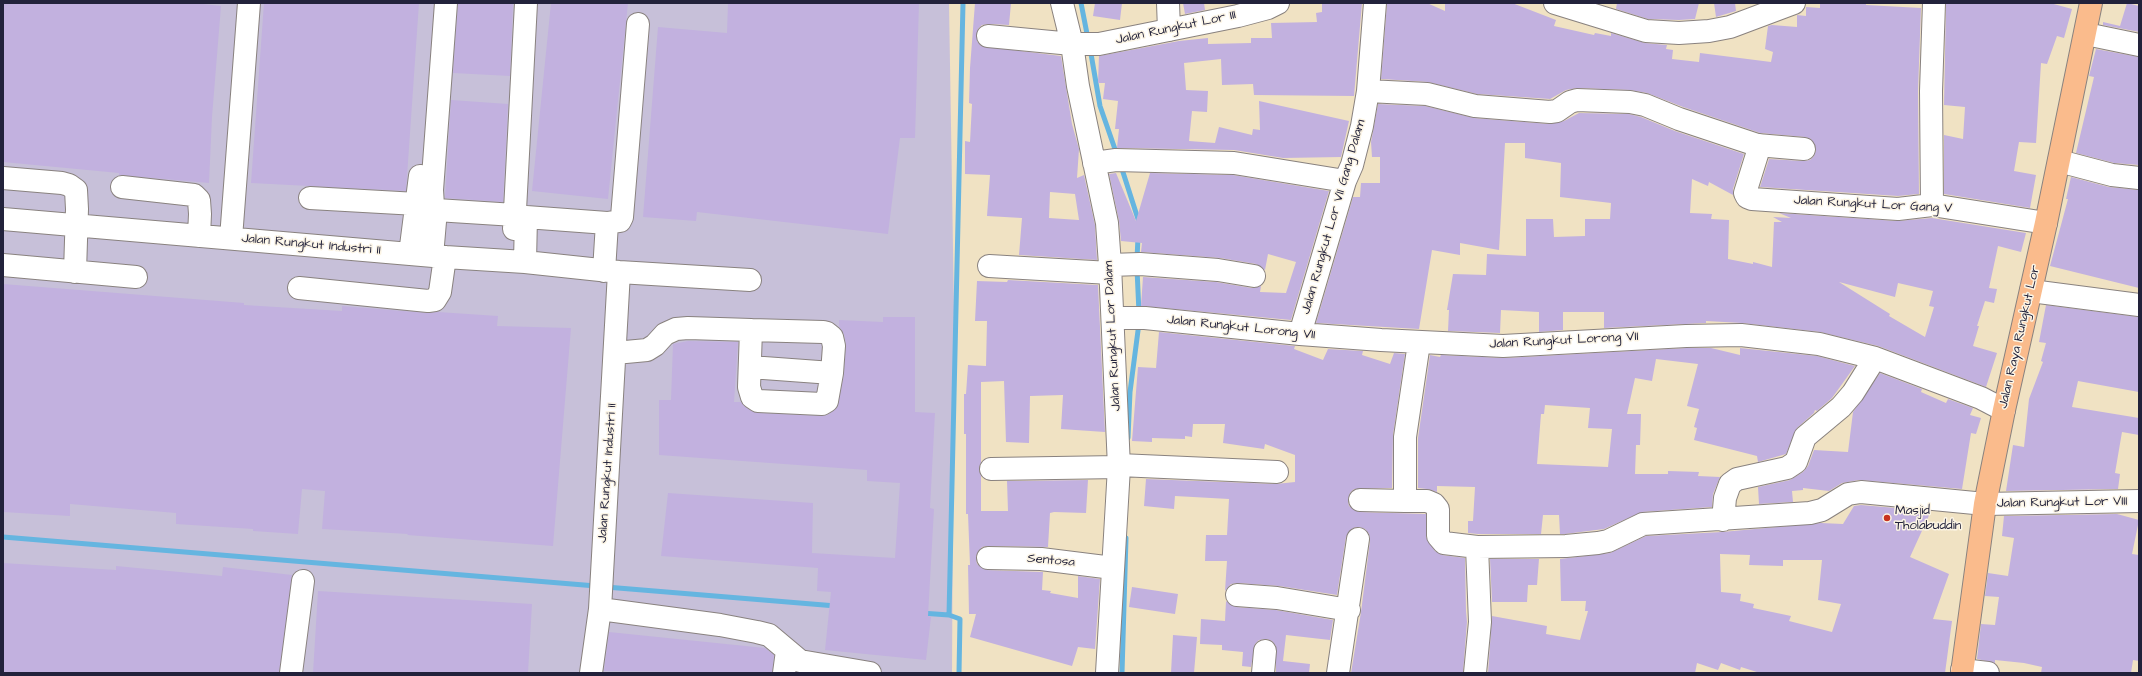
<!DOCTYPE html>
<style>
body{margin:0}
#map{position:relative;width:2142px;height:676px;overflow:hidden;background:#f0e2c3;font-family:"Architects Daughter",sans-serif}
canvas{display:block}
.frame{position:absolute;inset:0;border:4px solid #22223b;pointer-events:none}
</style>
<div id="map">
<canvas width="2142" height="676"></canvas>
<div class="frame"></div>
</div>
<script>
const c = document.querySelector('canvas').getContext('2d');
c.lineJoin = 'round';
function fillPath(path, color) {
  c.fillStyle = color;
  c.fill(path, 'evenodd');
}
function toPath(rows) {
  const path = new Path2D();
  for (const r of rows) {
    path.moveTo(r[0], r[1]);
    for (let i = 2; i < r.length; i += 2) path.lineTo(r[i], r[i + 1]);
  }
  return path;
}
function trace(path, color, width, dash) {
  c.strokeStyle = color;
  c.lineWidth = width;
  c.lineCap = dash ? 'butt' : 'round';
  c.setLineDash(dash || []);
  c.stroke(path);
}
function drawText(font, color, halo, rows, align = 'center') {
  c.font = font + ' "Architects Daughter",sans-serif';
  c.lineWidth = 3;
  c.setLineDash([]);
  c.textBaseline = 'middle';
  c.strokeStyle = halo;
  c.fillStyle = color;
  for (const [text, x, y, turn = 0] of rows) {
    c.save();
    c.translate(x, y);
    c.rotate((+turn || 0) * Math.PI / 180);
    c.textAlign = isNaN(turn) ? turn : align;
    if (halo) c.strokeText(text, 0, 0);
    c.fillText(text, 0, 0);
    c.restore();
  }
}
fillPath(toPath([
 [3,3,949,3,954,309,952,673,3,673]
]), '#c7c0d9');
trace(toPath([
 [1081,3,1088,39],
 [1090,48,1100,106,1117,155],
 [1121,166,1138,219],
 [1137,259,1138,237],
 [1137,269,1139,313],
 [1128,438,1130,392,1139,323],
 [3,537,596,586],
 [606,587,836,606],
 [921,613,949,615,960,619,959,673],
 [949,615,963,3],
 [1122,673,1126,538]
]), '#65b5e0', 5);
fillPath(toPath([
 [3,3,194,3,221,6,212,117,209,183,119,175,119,173,3,162],
 [264,3,419,3,406,191,251,183],
 [458,3,513,3,510,76,453,73],
 [551,3,628,3,608,199,532,191],
 [728,3,919,3,915,138,900,138,888,234,697,212,696,221,643,217,658,27,727,33],
 [975,3,1011,3,1009,25,989,24,982,25,978,29,977,41,981,46,1061,56,1072,124,1079,149,1077,178,1084,175,1095,225,1097,260,1019,255,1022,218,987,216,990,175,965,174,965,141,970,142,972,104,969,103,970,68],
 [1050,192,1075,194,1079,220,1049,218],
 [1095,3,1122,3,1120,20,1093,16],
 [1183,3,1204,3,1205,10,1185,14],
 [1322,3,1362,3,1354,96,1254,95,1253,84,1222,85,1221,59,1184,63,1186,90,1208,91,1207,112,1192,111,1189,141,1215,143,1219,127,1252,135,1253,129,1260,130,1259,101,1349,121,1341,157,1283,158,1234,150,1117,148,1119,129,1115,129,1118,101,1103,99,1105,83,1098,83,1099,56,1179,41,1208,38,1208,44,1251,43,1251,38,1272,38,1271,23,1317,22,1316,13,1322,12],
 [1387,3,1427,3,1445,11,1445,3,1512,3,1556,20,1554,26,1594,35,1595,33,1611,36,1611,33,1645,43,1667,45,1666,49,1673,50,1672,59,1699,62,1700,53,1771,62,1773,52,1765,49,1768,26,1772,25,1797,27,1797,15,1806,16,1806,7,1820,8,1820,3,1866,3,1866,5,1921,8,1918,91,1919,194,1898,196,1760,187,1769,159,1803,161,1810,160,1814,156,1816,150,1811,139,1805,137,1760,133,1683,107,1647,93,1630,90,1577,88,1566,90,1550,99,1477,94,1428,82,1381,79],
 [1617,3,1699,3,1695,19,1679,20,1648,19,1616,9],
 [1714,3,1735,3,1736,11,1716,17],
 [1946,3,2050,3,2072,9,2064,38,2057,36,2047,64,2041,63,2036,143,2019,142,2014,171,2036,175,2030,208,1944,194,1944,135,1963,139,1965,107,1944,105],
 [2127,3,2139,6,2139,32,2103,25,2103,22,2120,26],
 [2096,49,2139,57,2139,165,2114,163,2076,153,2094,77,2089,76],
 [451,100,508,104,503,202,445,198],
 [1378,104,1425,106,1474,118,1549,124,1564,121,1579,113,1629,114,1641,117,1675,131,1744,154,1733,189,1733,195,1709,182,1708,186,1692,179,1690,213,1712,214,1711,219,1729,220,1728,259,1753,264,1753,262,1772,267,1774,222,1782,222,1773,217,1791,218,1779,213,1897,221,1932,218,2026,233,2021,252,1998,246,1989,288,1997,289,1994,303,1985,301,1977,326,1979,326,1973,346,1997,353,1986,387,1878,346,1820,332,1742,323,1706,321,1706,323,1604,328,1604,312,1563,312,1563,330,1539,332,1539,312,1501,310,1500,333,1448,331,1449,310,1447,310,1453,274,1486,275,1487,254,1526,256,1526,219,1553,219,1554,237,1585,236,1585,219,1610,219,1611,203,1560,197,1561,163,1525,158,1525,143,1505,143,1499,250,1460,243,1460,255,1432,250,1419,329,1316,323,1353,197,1360,197,1361,183,1380,183,1380,157,1372,157,1371,142],
 [1839,282,1895,297,1898,283,1933,291,1929,306,1934,307,1925,337,1889,316,1890,314],
 [1116,173,1136,221,1150,173,1233,175,1329,191,1291,320,1141,306,1143,277,1216,282,1252,288,1261,286,1260,292,1286,293,1296,262,1268,254,1265,270,1256,264,1220,258,1141,252,1142,243,1121,241,1119,221,1109,174],
 [2071,177,2109,187,2139,190,2139,288,2050,266,2068,199,2066,199],
 [1008,280,1098,285,1105,432,1061,429,1063,395,1030,396,1029,443,1006,442,1004,381,981,382,981,462,979,469,981,476,981,511,1008,511,1007,481,1088,480,1086,513,1054,512,1050,513,1048,547,988,546,982,547,976,557,977,564,987,570,1043,572,1042,590,1051,591,1050,593,1078,598,1078,576,1100,579,1095,649,1078,647,1072,666,970,637,976,614,969,614,968,565,970,565,968,514,966,514,966,434,964,434,964,394,966,394,968,365,986,366,987,321,975,321,977,281,1007,282],
 [3,284,244,303,244,305,342,311,342,306,427,313,438,312,498,316,497,326,571,328,553,546,407,535,408,534,322,529,325,491,302,489,298,534,253,531,253,529,176,524,176,513,70,504,70,516,3,512],
 [2046,305,2139,317,2139,392,2078,381,2072,407,2139,418,2139,435,2122,432,2115,473,2120,474,2118,489,2006,491,2013,445,2024,447,2029,399,2043,362,2041,361,2046,343,2039,342],
 [883,317,915,317,915,412,935,413,930,508,934,509,928,616,931,617,926,660,825,650,831,592,817,591,818,568,661,556,668,493,813,503,812,553,895,558,900,483,867,481,867,470,659,455,659,400,671,400,673,344,688,341,738,342,734,402,741,402,745,407,757,413,822,416,828,415,837,408,844,375,846,344,844,334,839,326,839,320,883,322],
 [1159,332,1295,346,1294,349,1323,360,1328,349,1363,351,1362,355,1390,364,1394,353,1405,354,1393,435,1392,488,1354,489,1350,493,1348,500,1349,506,1359,512,1426,514,1426,537,1435,551,1442,555,1465,558,1466,611,1467,622,1463,673,1351,673,1361,612,1370,541,1369,534,1365,529,1359,527,1353,528,1346,537,1337,595,1279,586,1238,583,1231,584,1225,591,1227,561,1205,561,1206,535,1227,535,1229,499,1175,496,1174,509,1144,506,1146,479,1276,484,1295,482,1295,455,1265,444,1264,449,1223,443,1225,424,1193,424,1192,437,1185,436,1185,439,1152,438,1152,442,1132,441,1138,367,1156,368],
 [1686,348,1711,348,1740,355,1740,348,1817,356,1855,366,1832,398,1817,411,1815,410,1814,413,1797,428,1786,454,1758,462,1757,456,1694,440,1697,428,1694,427,1699,409,1687,406,1698,364,1656,359,1652,381,1635,378,1627,414,1641,414,1640,445,1636,445,1635,474,1668,474,1668,471,1699,472,1698,476,1720,477,1713,494,1712,507,1642,512,1604,529,1565,534,1560,534,1559,515,1543,515,1541,534,1478,534,1468,533,1468,521,1473,521,1475,487,1437,486,1437,492,1427,489,1418,488,1418,438,1430,355,1440,357,1441,355,1504,358],
 [1545,405,1590,408,1588,428,1612,429,1608,467,1537,464,1541,414,1544,414],
 [1880,373,1922,389,1921,392,1946,403,1948,399,1973,408,1970,415,1981,418,1976,434,1971,433,1962,489,1859,480,1842,483,1829,491,1803,488,1803,490,1792,491,1793,502,1759,504,1758,487,1790,480,1803,472,1808,466,1814,450,1848,452,1853,412],
 [1861,505,1931,511,1910,557,1949,574,1933,619,1952,621,1945,673,1760,673,1741,667,1740,670,1721,663,1718,670,1697,663,1695,673,1488,673,1492,616,1547,626,1546,634,1580,640,1588,611,1585,611,1586,601,1561,601,1560,559,1610,553,1646,536,1722,532,1821,523,1843,524,1854,506],
 [1720,554,1750,555,1749,565,1783,566,1783,560,1822,560,1818,600,1841,604,1832,632,1789,621,1791,616,1753,608,1754,604,1740,601,1741,594,1721,592],
 [2117,514,2139,520,2132,554,2139,555,2139,661,2133,660,2131,673,2041,673,2042,667,2024,663,1995,660,1995,663,1977,659,1981,624,1995,625,1999,597,1985,596,1988,573,2008,576,2014,538,2002,536,2004,516],
 [1490,559,1539,559,1537,585,1528,585,1527,602,1492,602],
 [3,563,116,570,116,566,222,576,223,567,292,575,279,673,3,673],
 [1132,587,1178,594,1175,614,1129,607],
 [318,591,532,604,528,673,313,673],
 [1226,601,1236,607,1276,610,1333,620,1330,640,1286,635,1283,661,1310,664,1309,673,1276,673,1276,646,1272,641,1267,639,1259,640,1255,644,1251,667,1242,666,1243,652,1222,650,1222,645,1200,644,1201,619,1225,621],
 [609,632,765,648,774,655,772,673,604,671],
 [1173,635,1197,637,1194,673,1171,673]
]), '#c2b1df');
const minor = toPath([
 [446,3,432,190,433,206,436,210,515,215],
 [1062,3,1072,44,1078,86,1107,223,1110,265,1119,467,1107,673],
 [1168,3,1169,30],
 [1555,3,1646,31,1679,33,1709,31,1730,27,1794,3],
 [2086,34,2139,45],
 [988,36,1072,44,1099,44,1238,16,1268,8,1278,3],
 [1368,91,1427,94,1475,106,1550,112,1557,111,1570,102,1577,100,1630,102,1645,105,1679,119,1757,145,1804,149],
 [1760,145,1745,193,1747,197,1752,199,1898,209,1932,205,2046,223],
 [2059,161,2112,175,2139,178],
 [1094,163,1116,160,1234,163,1345,181],
 [3,178,62,183,69,185,76,190,77,209,75,272],
 [122,187,194,195,199,200,200,214,199,236],
 [310,198,417,204],
 [1932,205,1931,91,1934,3],
 [3,219,445,257,525,262,619,272,750,280],
 [514,229,526,3],
 [231,238,249,3],
 [410,254,420,176],
 [432,256,436,210],
 [525,262,526,217,607,223,620,221,622,217,638,24],
 [3,265,136,277],
 [1110,265,1140,264,1218,270,1254,276],
 [989,266,1110,273],
 [604,271,607,223],
 [299,288,428,301,435,300,440,292,445,257],
 [2031,291,2139,305],
 [1114,318,1145,318,1300,334,1381,340,1503,346,1686,336,1741,335,1819,344,1875,358,1981,398,2004,410],
 [1300,334,1345,181,1352,165,1362,126,1368,91,1375,3],
 [1419,343,1405,437,1405,501,1427,501,1434,504,1438,509,1438,536,1444,543,1477,547,1566,546,1598,543,1608,541,1643,524,1810,513,1822,510,1848,494,1861,492,1985,504,2139,501],
 [615,353,647,350,655,345,665,334,676,329,688,328,751,330,823,332,827,333,832,337,834,346,832,373,827,401,822,404,758,401,752,397,749,387,751,330],
 [750,367,832,373],
 [1119,465,1277,472],
 [991,469,1119,467],
 [1360,500,1405,501],
 [1723,520,1725,498,1730,484,1737,479,1787,468,1796,462,1805,437,1841,407,1853,393,1875,358],
 [988,558,1041,559,1113,568],
 [1237,595,1277,598,1349,610],
 [600,609,720,625,757,632,769,635,800,661,870,673],
 [1962,670,1988,673],
 [291,673,303,581],
 [591,673,600,609,619,272],
 [784,673,787,651],
 [1263,673,1265,651],
 [1338,673,1358,539],
 [1475,673,1480,622,1477,547]
]);
const major = toPath([
 [1962,673,1985,504,2004,410,2046,223,2091,3]
]);
trace(minor, '#89827f', 24);
trace(major, '#89827f', 24);
trace(minor, '#fff', 22);
trace(major, '#fabb8c', 22);
for (const [x, y, r, color] of [
 [1887,518,4,"#c8321e"]
]) {
  const dot = new Path2D();
  dot.arc(x, y, r, 0, 2 * Math.PI);
  c.fillStyle = color;
  c.fill(dot);
  trace(dot, '#fcf5e5', 1.5);
}
drawText('13px', '#22223b', '#fcf5e5', [
 ["Jalan Rungkut Lor III",1176,28,-12],
 ["Jalan Rungkut Lor Gang V",1873,205,3],
 ["Jalan Rungkut Lor VII Gang Dalam",1334,217,-74],
 ["Jalan Rungkut Industri II",311,245,5],
 ["Jalan Rungkut Lorong VII",1241,328,6],
 ["Jalan Rungkut Lor Dalam",1113,336,-93],
 ["Jalan Raya Rungkut Lor",2020,337,-77],
 ["Jalan Rungkut Lorong VII",1564,341,-3],
 ["Jalan Rungkut Industri II",608,473,-86],
 ["Jalan Rungkut Lor VIII",2062,503,-1],
 ["Sentosa",1051,561,5]
]);
drawText('13px', '#22223b', '#fcf5e5', [
 ["Masjid",1895,511],
 ["Tholabuddin",1895,526]
], 'left');
</script>
